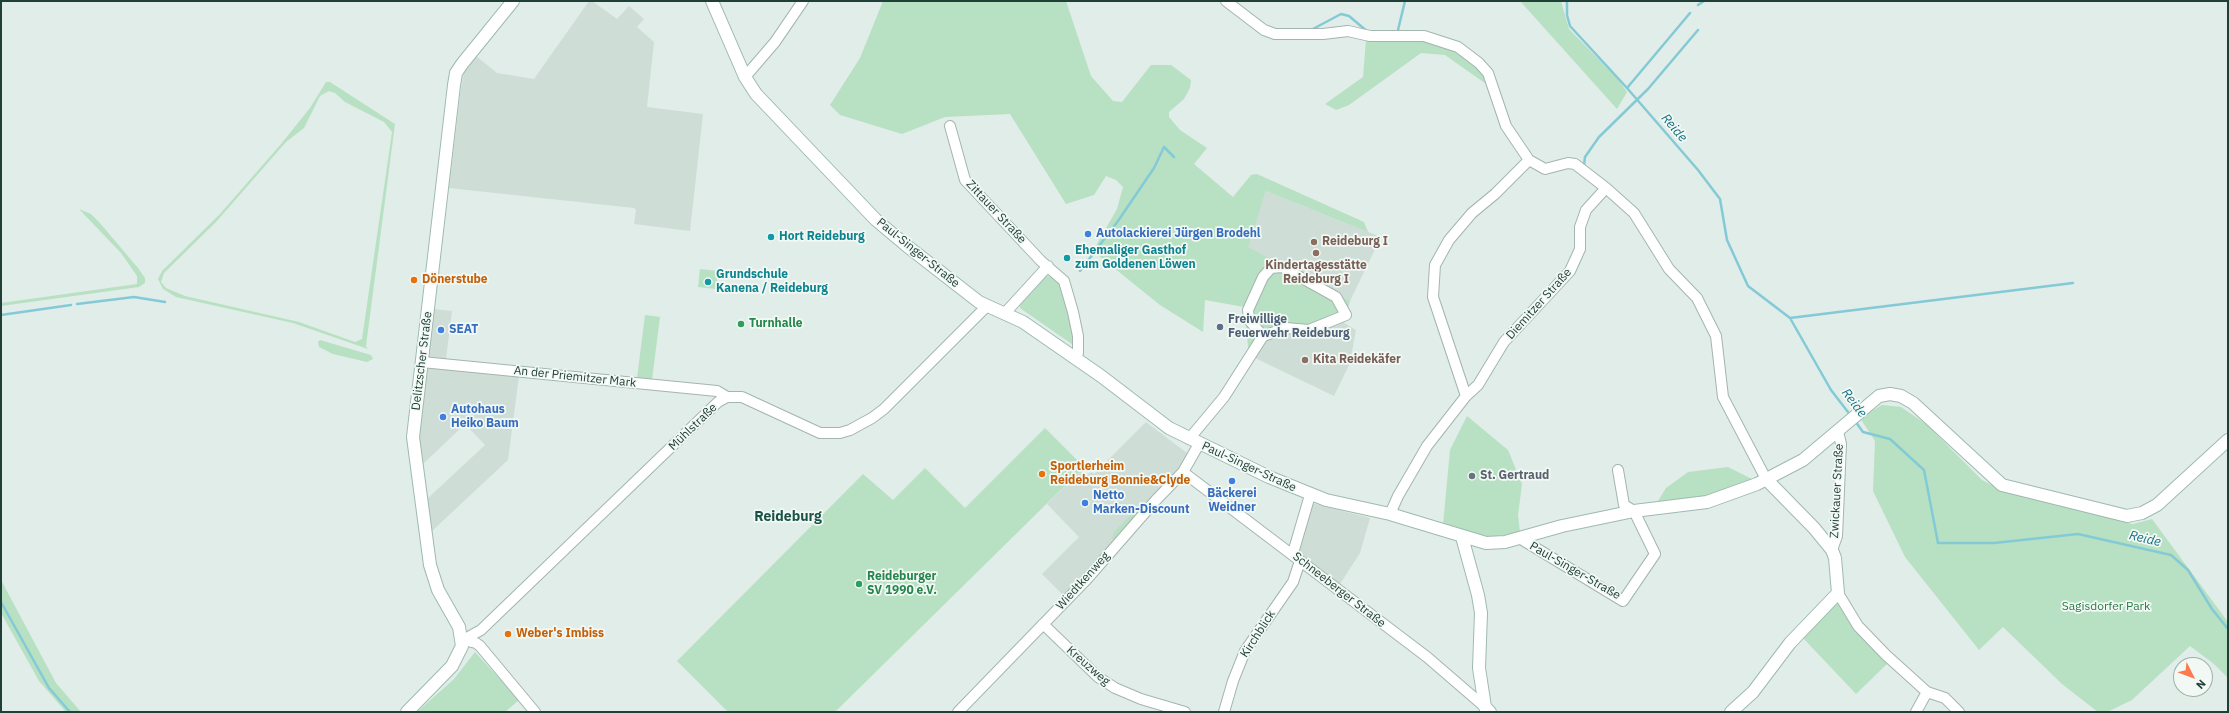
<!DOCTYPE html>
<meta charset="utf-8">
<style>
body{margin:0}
#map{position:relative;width:2229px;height:713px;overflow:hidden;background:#e1ede8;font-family:"IBM Plex Sans",sans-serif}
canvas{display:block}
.frame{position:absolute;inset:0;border:2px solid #203f37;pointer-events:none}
.north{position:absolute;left:2173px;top:657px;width:40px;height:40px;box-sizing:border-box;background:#f2f9f5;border:1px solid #9eafa9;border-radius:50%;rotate:132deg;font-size:11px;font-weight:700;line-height:16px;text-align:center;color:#203f37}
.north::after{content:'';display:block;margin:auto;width:14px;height:18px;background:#fd7a4f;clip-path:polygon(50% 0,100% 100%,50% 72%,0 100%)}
</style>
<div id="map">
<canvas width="2229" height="713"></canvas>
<div class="frame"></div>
<div class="north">N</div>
</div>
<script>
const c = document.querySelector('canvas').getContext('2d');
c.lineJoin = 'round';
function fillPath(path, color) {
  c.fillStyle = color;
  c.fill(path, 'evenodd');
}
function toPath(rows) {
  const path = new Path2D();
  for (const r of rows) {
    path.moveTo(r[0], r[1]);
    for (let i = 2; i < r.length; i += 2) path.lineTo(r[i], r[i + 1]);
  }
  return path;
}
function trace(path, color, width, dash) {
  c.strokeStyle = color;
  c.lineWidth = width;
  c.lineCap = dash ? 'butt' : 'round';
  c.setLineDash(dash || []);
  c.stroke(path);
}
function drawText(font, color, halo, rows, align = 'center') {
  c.font = font + ' "IBM Plex Sans",sans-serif';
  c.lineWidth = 3.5;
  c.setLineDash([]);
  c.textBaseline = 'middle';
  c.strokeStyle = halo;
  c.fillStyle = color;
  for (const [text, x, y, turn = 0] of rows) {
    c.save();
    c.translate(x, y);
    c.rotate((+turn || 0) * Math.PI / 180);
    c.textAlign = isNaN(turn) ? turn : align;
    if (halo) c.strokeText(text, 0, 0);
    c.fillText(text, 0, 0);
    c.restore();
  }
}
fillPath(toPath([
 [589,1,592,1,617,19,629,6,644,19,637,27,654,42,647,107,703,114,690,231,634,224,636,210,634,208,449,188,461,88,464,73,476,56,497,73,534,79],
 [1266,191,1381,237,1350,301,1247,247],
 [434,309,452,311,445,367,519,376,508,460,432,531,427,499,485,445,465,424,421,466,418,441],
 [1338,319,1356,330,1350,363,1334,396,1253,357,1270,327],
 [1146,422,1187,453,1185,464,1065,597,1042,574,1079,537,1047,504,1084,467,1082,473,1085,477,1091,472,1094,474],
 [1311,503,1370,518,1360,553,1340,584,1302,557,1299,551]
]), '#cfddd7');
fillPath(toPath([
 [883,1,1066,1,1091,76,1113,101,1122,102,1151,65,1171,65,1191,80,1190,88,1184,99,1169,112,1169,117,1180,130,1207,148,1194,164,1233,197,1251,175,1257,174,1364,222,1368,232,1266,191,1248,247,1350,301,1346,315,1309,330,1266,329,1249,355,1244,307,1205,300,1203,332,1160,305,1093,251,1117,209,1123,187,1116,180,1106,176,1094,195,1066,204,1010,114,945,117,902,134,840,115,830,105,860,58],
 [1520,1,1561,1,1569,29,1618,79,1627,92,1617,109],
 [1425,39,1457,51,1467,57,1486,78,1489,86,1445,55,1421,53,1349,105,1336,110,1325,104,1363,77,1366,40],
 [326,82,330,82,395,124,366,346,368,349,293,323,176,297,163,289,158,279,162,271,220,214,281,144,310,108],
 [329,91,335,93,345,102,384,122,392,132,362,339,355,342,299,322,185,296,166,288,161,282,164,273,216,222,286,142,304,128,320,96],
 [79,209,91,214,100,223,138,268,145,278,145,283,139,287,1,306,1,303,137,284,137,276,121,253],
 [700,269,718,271,716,289,698,287],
 [1046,276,1051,277,1062,285,1076,347,1020,308,1020,305],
 [645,315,660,317,652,380,637,378],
 [320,340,371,355,373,359,367,362,333,354,319,347,318,342],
 [1882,405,1901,407,1926,424,1982,480,2002,490,2133,524,2152,519,2228,622,2228,678,2214,664,2190,646,2132,700,2107,712,2098,712,2062,684,2003,627,1979,650,1905,557,1873,491,1875,441,1860,418],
 [1467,416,1508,450,1522,484,1518,515,1520,533,1489,537,1443,525,1450,450],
 [1045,428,1084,467,835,712,728,712,677,661,863,474,893,500,925,468,965,508],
 [1728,467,1752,479,1748,486,1704,498,1655,506,1666,488,1688,472],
 [1146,502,1116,539,1112,539,1114,532,1141,504],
 [1,580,56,683,81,712,66,712,39,681,1,613],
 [1837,602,1853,625,1887,664,1856,694,1803,638],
 [475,652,519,700,505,712,417,712,454,679]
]), '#b8e0c3');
trace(toPath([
 [1567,1,1567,15,1570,26,1627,88,1698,170,1720,199,1727,240,1748,286,1790,318,1831,390,1851,416],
 [1698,5,1704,1],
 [1311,30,1341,14,1349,16,1368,32],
 [1398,30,1405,1],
 [1627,88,1690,13],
 [1585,167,1584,165,1585,157,1599,137,1648,89,1698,30],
 [1080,271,1118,221,1154,168,1164,147,1174,157],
 [77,304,134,297,165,302],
 [1,315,71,305],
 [1790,318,2073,283],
 [1855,421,1863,432,1890,439,1924,470,1938,543,1994,543,2078,534,2171,555,2188,570,2212,609,2228,629],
 [1,602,49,688,70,712]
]), '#84cad6', 2.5);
const street = toPath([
 [1226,1,1264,30,1275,34,1323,34,1348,31,1370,36,1424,36,1458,47,1479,63,1488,73,1506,126,1529,160,1545,169,1568,163,1575,164,1606,188,1634,213,1669,269,1697,298,1716,336,1723,397,1766,479],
 [745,77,775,42,803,1],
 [950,126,965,180,1041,261,1064,281,1073,312,1078,336,1078,353,1075,358],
 [1005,313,1048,266],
 [422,362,717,391,727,397],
 [1466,396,1433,297,1435,265,1449,240,1472,213,1495,194,1529,160],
 [1189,439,1224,397,1263,336,1286,328,1309,330,1346,315,1336,297,1282,267,1271,268,1263,277,1248,310,1249,320,1263,336],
 [1183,472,1427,657,1485,707,1485,712],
 [1390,514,1398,496,1427,446,1466,396,1478,385,1504,342,1570,271,1580,249,1580,227,1586,210,1606,188],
 [1521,539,1623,601,1655,554,1634,511,1624,505,1618,470],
 [1832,550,1837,536,1841,444,1838,431],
 [1293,553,1310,495],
 [1838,593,1858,626,1886,655,1927,692,1945,698,1959,712],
 [1043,624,1098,677,1115,688,1141,699,1185,712],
 [463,640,481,630,718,402,727,397,742,397,820,433,840,433,850,430,872,418,884,409,987,306],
 [463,640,476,643,480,646,535,712],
 [958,712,1087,579,1156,500,1183,472,1199,444],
 [1224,712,1233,681,1245,651,1293,582,1300,561],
 [1916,712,1927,692]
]);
const secondary = toPath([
 [712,1,745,77,756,94,876,220,907,246,979,302,1023,322,1101,376,1169,428,1269,477,1326,500,1390,514,1486,543,1505,542,1562,526,1634,511,1707,502,1757,484,1803,460,1879,396,1890,394,1901,396,1913,403,2002,485,2127,516,2142,513,2157,505,2228,440],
 [1462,537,1478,595,1481,613,1479,668,1485,707,1490,712],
 [407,712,452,666,462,646,459,627,438,590,430,565,413,437,454,85,456,73,462,64,513,1],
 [1731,712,1753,692,1790,643,1838,593,1835,558,1832,550,1814,528,1766,479]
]);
trace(street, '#a3b5af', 12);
trace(secondary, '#9ebab0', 14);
trace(street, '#fff', 10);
trace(secondary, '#fff', 12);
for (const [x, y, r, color] of [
 [1088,234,4,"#3f7fe0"],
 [771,237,4,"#0f9aa8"],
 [1314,242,4,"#8d6e63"],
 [1316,253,4,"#8d6e63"],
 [1067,258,4,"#0f9aa8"],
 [414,280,4,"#e8710a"],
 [708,282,4,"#0f9aa8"],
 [741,324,4,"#2e9e5b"],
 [1220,327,4,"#5c6f8a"],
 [441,330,4,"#3f7fe0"],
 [1305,360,4,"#8d6e63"],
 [443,417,4,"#3f7fe0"],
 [1042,474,4,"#e8710a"],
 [1472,476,4,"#6b7280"],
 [1232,481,4,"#3f7fe0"],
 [1085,503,4,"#3f7fe0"],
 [859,584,4,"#2e9e5b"],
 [508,634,4,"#e8710a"]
]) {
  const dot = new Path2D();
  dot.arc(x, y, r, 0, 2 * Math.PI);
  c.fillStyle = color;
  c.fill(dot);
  trace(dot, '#f2f9f5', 1.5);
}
drawText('12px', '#203f37', '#f2f9f5', [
 ["Zittauer Straße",996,212,47],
 ["Paul-Singer-Straße",918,253,39],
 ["Diemitzer Straße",1539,304,-48],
 ["Delitzscher Straße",422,361,-83],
 ["An der Priemitzer Mark",575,377,6],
 ["Mühlstraße",693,427,-44],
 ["Paul-Singer-Straße",1249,467,25],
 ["Zwickauer Straße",1837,491,-87],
 ["Paul-Singer-Straße",1575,571,30],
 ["Wiedtkenweg",1083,581,-48],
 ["Schneeberger Straße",1339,590,38],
 ["Kirchblick",1258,634,-57],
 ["Kreuzweg",1088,666,41]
]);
drawText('bold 12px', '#366cbe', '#f2f9f5', [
 ["Autolackierei Jürgen Brodehl",1096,234],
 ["SEAT",449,330],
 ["Autohaus",451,410],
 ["Heiko Baum",451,424],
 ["Bäckerei",1232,494,"center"],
 ["Weidner",1232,508,"center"],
 ["Netto",1093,496],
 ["Marken-Discount",1093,510]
], 'left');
drawText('bold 12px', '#0d838f', '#f2f9f5', [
 ["Hort Reideburg",779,237],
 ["Ehemaliger Gasthof",1075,251],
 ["zum Goldenen Löwen",1075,265],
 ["Grundschule",716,275],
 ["Kanena / Reideburg",716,289]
], 'left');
drawText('bold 12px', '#785e54', '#f2f9f5', [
 ["Reideburg I",1322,242],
 ["Kindertagesstätte",1316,266,"center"],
 ["Reideburg I",1316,280,"center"],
 ["Kita Reidekäfer",1313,360]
], 'left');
drawText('bold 12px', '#c56008', '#f2f9f5', [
 ["Dönerstube",422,280],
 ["Sportlerheim",1050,467],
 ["Reideburg Bonnie&Clyde",1050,481],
 ["Weber's Imbiss",516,634]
], 'left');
drawText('bold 12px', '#4e5e75', '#f2f9f5', [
 ["Freiwillige",1228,320],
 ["Feuerwehr Reideburg",1228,334]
], 'left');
drawText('bold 12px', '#27864d', '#f2f9f5', [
 ["Turnhalle",749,324],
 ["Reideburger",867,577],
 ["SV 1990 e.V.",867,591]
], 'left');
drawText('bold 12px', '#5b616d', '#f2f9f5', [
 ["St. Gertraud",1480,476]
], 'left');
drawText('12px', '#277947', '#f2f9f5', [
 ["Sagisdorfer Park",2106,607]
]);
drawText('italic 13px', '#156e80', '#f2f9f5', [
 ["Reide",1674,128,50],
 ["Reide",1854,403,53],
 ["Reide",2145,539,13]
]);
drawText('bold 14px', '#1a5345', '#f2f9f5', [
 ["Reideburg",788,517]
]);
</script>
